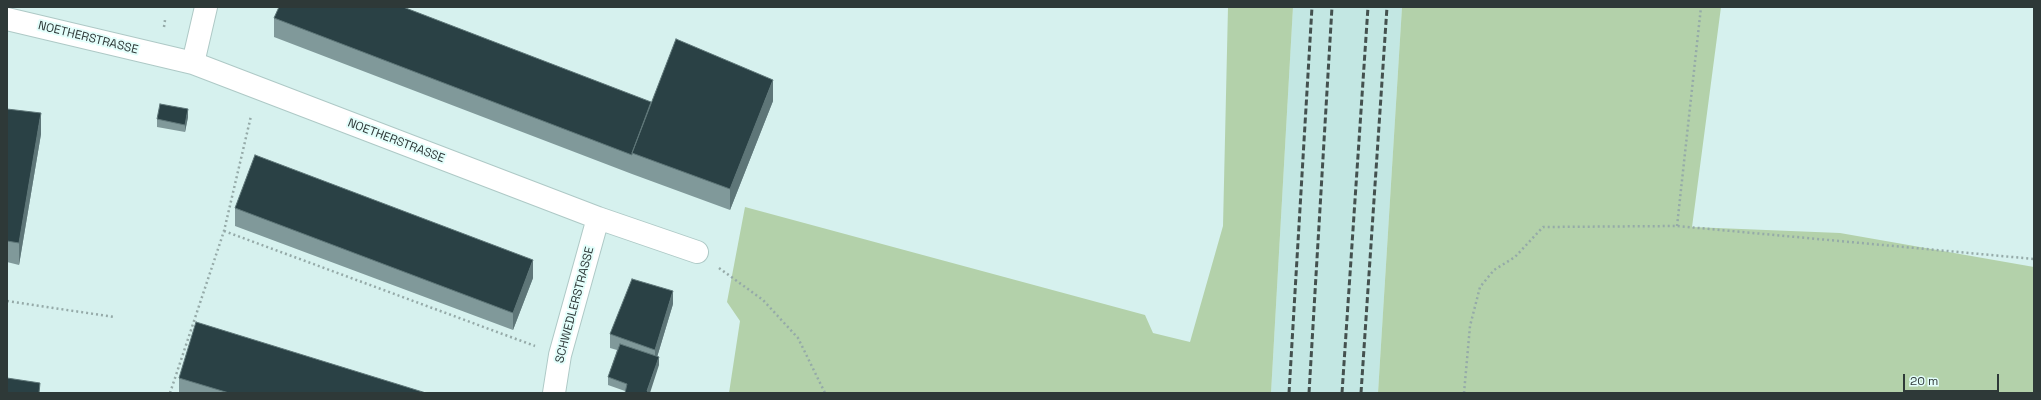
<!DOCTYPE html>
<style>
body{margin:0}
#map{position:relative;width:2041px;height:400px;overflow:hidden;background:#d6f1ee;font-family:"Space Grotesk",sans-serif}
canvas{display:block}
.frame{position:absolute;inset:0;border:8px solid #2e3938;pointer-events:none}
.scale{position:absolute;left:1903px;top:374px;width:96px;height:18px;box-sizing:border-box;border:2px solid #2e3938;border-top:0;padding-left:5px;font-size:12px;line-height:14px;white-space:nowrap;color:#2e3938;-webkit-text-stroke:3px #e3fefb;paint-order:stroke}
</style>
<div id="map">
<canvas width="2041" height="400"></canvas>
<div class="frame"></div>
<div class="scale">20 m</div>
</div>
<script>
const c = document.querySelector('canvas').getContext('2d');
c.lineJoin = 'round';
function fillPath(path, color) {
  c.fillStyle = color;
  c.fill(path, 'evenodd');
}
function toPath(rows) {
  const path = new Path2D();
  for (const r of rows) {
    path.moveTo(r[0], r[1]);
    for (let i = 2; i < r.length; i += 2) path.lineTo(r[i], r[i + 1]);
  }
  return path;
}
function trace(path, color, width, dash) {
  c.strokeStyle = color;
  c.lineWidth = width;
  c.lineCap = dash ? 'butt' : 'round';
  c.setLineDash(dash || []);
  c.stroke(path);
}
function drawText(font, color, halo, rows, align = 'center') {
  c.font = font + ' "Space Grotesk",sans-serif';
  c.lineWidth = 4;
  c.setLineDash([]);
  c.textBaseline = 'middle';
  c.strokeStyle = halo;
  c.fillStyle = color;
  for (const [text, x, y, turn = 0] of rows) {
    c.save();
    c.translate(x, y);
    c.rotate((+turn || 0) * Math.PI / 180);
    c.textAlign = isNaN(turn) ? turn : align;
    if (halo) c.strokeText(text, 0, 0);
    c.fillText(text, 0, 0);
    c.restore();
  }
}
fillPath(toPath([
 [1293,7,1402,7,1378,393,1271,393]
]), '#c3e7e3');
fillPath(toPath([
 [1228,7,1293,7,1271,393,729,393,740,321,727,302,745,207,1145,315,1153,333,1190,342,1223,226],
 [1402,7,1721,7,1692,227,1840,233,2034,267,2034,393,1378,393]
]), '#b3d1aa');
const minor = toPath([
 [7,19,193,63,598,218,697,252],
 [193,63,206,7],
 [554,393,560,355,598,218]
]);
trace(minor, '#aec9c6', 24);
trace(toPath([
 [164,27,165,20],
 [1677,226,1701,7],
 [224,231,535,346],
 [719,268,763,300,798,338,825,393],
 [7,301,114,317],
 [170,393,224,231,251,116],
 [1464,393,1470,326,1480,287,1494,270,1515,257,1543,227,1677,226,2034,259]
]), '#95aaa8', 2.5, [2, 3]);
trace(minor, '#fff', 22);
trace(toPath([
 [1289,393,1312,7],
 [1309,393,1332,7],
 [1342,393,1368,7],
 [1361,393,1387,7]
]), '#44514f', 3, [6, 3]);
fillPath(toPath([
 [274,18,651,102,773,101,730,210,632,174,274,37],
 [7,109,41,134,19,265,7,262],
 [188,117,185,132,157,127,157,119],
 [235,208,533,278,513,330,235,226],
 [673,304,657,357,659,365,625,391,608,385,608,377,617,350,610,348,610,334],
 [179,378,426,393,179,393]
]), '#80999a');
fillPath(toPath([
 [773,80,773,101,730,210,730,189],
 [188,109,188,117,185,132,185,125],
 [41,113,41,134,19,265,19,243],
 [533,260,533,278,513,330,513,313],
 [673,291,673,304,655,364,655,350],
 [659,357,659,365,650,393,647,391]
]), '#5e7678');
const building = toPath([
 [279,7,403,7,651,102,632,153,632,155,274,18,279,7],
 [676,39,773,80,730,189,632,153,676,39],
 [160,104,188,109,185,125,157,119,160,104],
 [7,109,41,113,19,243,7,241,7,109],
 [255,155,533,260,513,313,235,208,255,155],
 [632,279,673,291,655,350,610,334,632,279],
 [196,322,426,393,229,393,179,378,196,322],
 [620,344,659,357,647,391,651,393,625,393,627,384,608,377,620,344],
 [7,378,40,383,39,393,7,393,7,378]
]);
fillPath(building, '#2a4145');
trace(building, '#5e7678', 1);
drawText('12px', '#2e3938', '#e3fefb', [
 ["NOETHERSTRASSE",88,38,14],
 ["NOETHERSTRASSE",396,141,21],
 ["SCHWEDLERSTRASSE",575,305,-75]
]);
</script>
